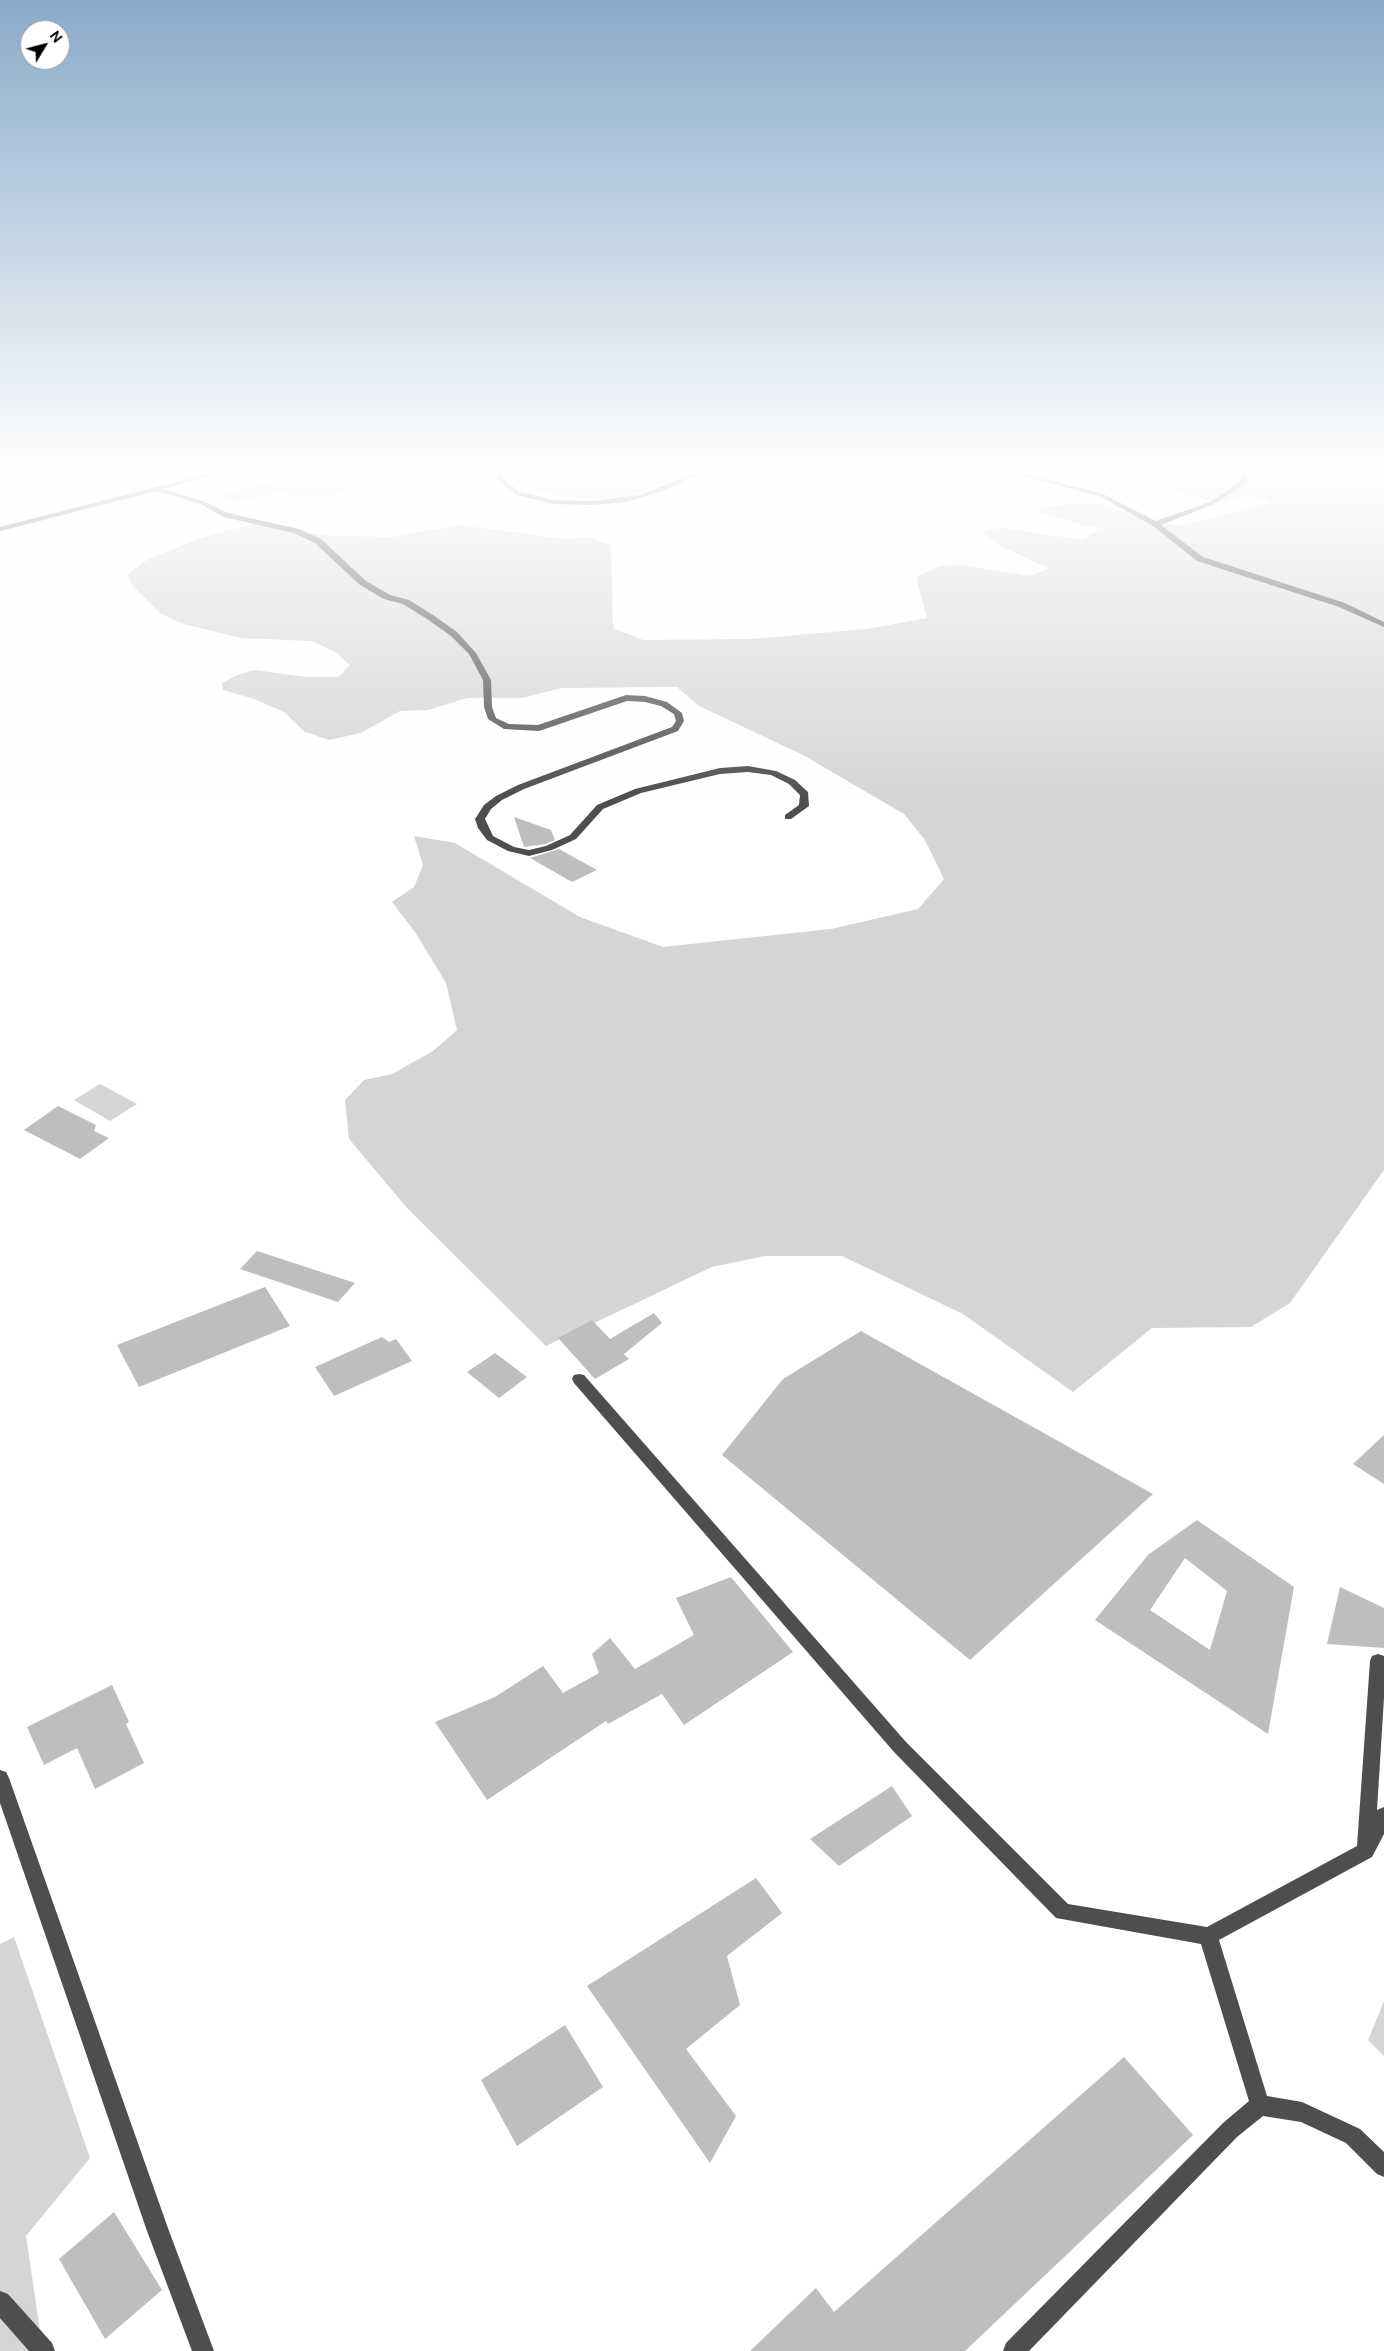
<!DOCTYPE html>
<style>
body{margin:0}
#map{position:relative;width:1384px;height:2351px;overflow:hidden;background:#fff;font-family:"DM Sans",sans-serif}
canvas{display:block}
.north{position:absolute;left:20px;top:20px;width:50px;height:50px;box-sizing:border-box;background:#fff;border:1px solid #999;border-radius:50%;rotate:53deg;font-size:14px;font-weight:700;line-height:20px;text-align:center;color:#000}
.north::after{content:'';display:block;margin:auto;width:18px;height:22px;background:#000;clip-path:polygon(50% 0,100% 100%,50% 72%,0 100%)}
</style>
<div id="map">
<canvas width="1384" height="2351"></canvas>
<div class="north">N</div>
</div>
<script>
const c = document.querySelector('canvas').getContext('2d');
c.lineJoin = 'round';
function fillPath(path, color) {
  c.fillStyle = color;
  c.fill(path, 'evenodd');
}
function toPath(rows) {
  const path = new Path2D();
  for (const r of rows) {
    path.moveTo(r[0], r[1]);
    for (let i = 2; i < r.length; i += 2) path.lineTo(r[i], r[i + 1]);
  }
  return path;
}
fillPath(toPath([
 [0,468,219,468,157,476,100,477,0,472],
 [397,468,484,468,472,477,440,478,412,477,395,470],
 [511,468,697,468,641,492,616,498,590,499,562,496,528,487,507,475],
 [1057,468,1384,468,1384,1170,1290,1303,1251,1327,1152,1328,1073,1392,963,1314,842,1256,765,1256,712,1267,546,1346,407,1208,349,1139,345,1100,364,1080,392,1074,433,1051,457,1030,446,983,415,932,392,902,414,887,423,865,414,836,455,843,580,917,663,947,831,929,918,909,944,879,925,840,904,814,803,755,699,706,677,687,562,688,522,698,467,698,428,710,400,711,361,733,329,740,305,732,284,712,254,699,223,690,222,683,237,675,254,670,307,677,338,677,350,665,334,651,311,641,241,638,184,624,161,614,132,585,127,575,145,561,198,539,254,524,290,532,338,536,393,537,458,525,566,539,587,537,611,545,613,628,643,640,750,639,867,629,927,618,916,577,940,566,963,565,1028,576,1049,569,999,545,981,532,1002,527,1045,535,1084,539,1099,529,1038,512,1044,507,1085,503,1104,505,1150,522,1183,525,1272,502,1247,493,1222,504,1179,493,1134,473,1115,468],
 [308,475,340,475,353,484,343,492,321,498,278,493,234,501,219,496,277,480],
 [100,1084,137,1104,110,1121,74,1100],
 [14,1937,90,2158,26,2236,43,2351,0,2351,0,1944],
 [1384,2001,1384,2056,1368,2040]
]), '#d5d5d5');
fillPath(toPath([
 [514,817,551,830,555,840,545,844,524,847],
 [559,849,597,870,572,882,530,858],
 [58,1106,96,1125,94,1131,109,1138,80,1159,24,1130],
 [257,1251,355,1283,338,1302,240,1269],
 [265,1287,290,1326,139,1387,117,1345],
 [654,1313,662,1323,624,1354,629,1359,595,1379,558,1338,592,1320,610,1339],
 [861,1331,1153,1494,970,1660,722,1455,783,1379],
 [382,1337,389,1342,396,1339,412,1361,334,1396,315,1367],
 [495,1353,527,1377,499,1398,467,1372],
 [1384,1435,1384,1484,1353,1464],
 [1197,1520,1294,1587,1268,1734,1095,1620,1148,1555],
 [1185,1558,1227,1591,1210,1650,1150,1610],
 [731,1577,793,1652,684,1725,662,1694,608,1724,606,1721,487,1800,435,1722,495,1697,543,1666,563,1693,599,1673,592,1654,610,1638,635,1669,694,1635,676,1598],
 [1340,1587,1384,1608,1384,1648,1327,1644],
 [112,1685,129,1722,126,1724,144,1763,95,1789,77,1748,44,1765,27,1727],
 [892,1786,912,1816,839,1866,810,1839],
 [756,1878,782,1913,727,1956,740,2005,686,2049,736,2116,710,2163,587,1986],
 [565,2025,603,2087,517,2146,481,2080],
 [1124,2057,1193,2135,965,2351,750,2351,816,2288,834,2312],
 [114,2212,162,2290,105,2339,59,2259]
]), '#bebebe');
fillPath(toPath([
 [230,468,240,468,164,489,205,502,228,513,299,529,321,539,366,581,390,595,409,600,433,615,457,632,476,653,491,680,492,707,496,718,509,724,538,725,626,695,645,696,667,702,682,713,684,721,678,731,524,789,502,800,491,809,485,819,493,836,514,847,529,850,546,846,570,835,597,805,635,789,720,768,748,766,776,771,795,780,808,792,809,806,791,819,785,819,785,815,799,805,800,795,789,784,771,775,748,772,720,774,641,793,603,809,576,839,552,850,529,856,508,851,487,840,478,828,475,819,484,805,496,796,518,785,672,727,676,721,674,714,661,706,645,702,627,701,539,731,504,729,488,719,484,707,483,680,469,654,451,636,427,619,403,604,384,599,360,585,315,543,294,533,223,517,201,504,157,491,0,531,0,527,230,468],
 [497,468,503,468,502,478,520,492,554,500,592,501,640,495,706,468,714,468,665,490,644,497,626,502,592,505,554,504,516,495,496,479,497,468],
 [992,468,1002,468,1103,494,1156,521,1210,502,1240,482,1242,472,1251,468,1259,468,1247,474,1245,484,1214,504,1161,525,1203,557,1345,603,1384,622,1384,627,1339,607,1197,561,1153,526,1099,496,992,468],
 [579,1374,584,1375,906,1742,1068,1904,1207,1927,1357,1846,1370,1661,1372,1656,1378,1654,1384,1656,1384,1698,1377,1810,1384,1807,1384,1834,1372,1857,1219,1940,1267,2096,1302,2102,1360,2129,1384,2152,1384,2177,1377,2174,1346,2143,1301,2122,1263,2116,1237,2137,1029,2351,1003,2351,1006,2343,1223,2123,1249,2101,1201,1944,1056,1918,894,1752,574,1383,572,1379,574,1375,579,1374],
 [0,1770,6,1772,9,1778,169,2231,214,2351,192,2351,147,2231,0,1803,0,1770],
 [0,2291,8,2294,52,2343,55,2351,29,2351,0,2318,0,2291]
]), '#4e4e4e');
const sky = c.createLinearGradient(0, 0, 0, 797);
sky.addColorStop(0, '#89aaca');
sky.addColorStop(0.59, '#fff');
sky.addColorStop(1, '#ffffff00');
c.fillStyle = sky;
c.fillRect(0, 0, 1384, 797);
</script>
